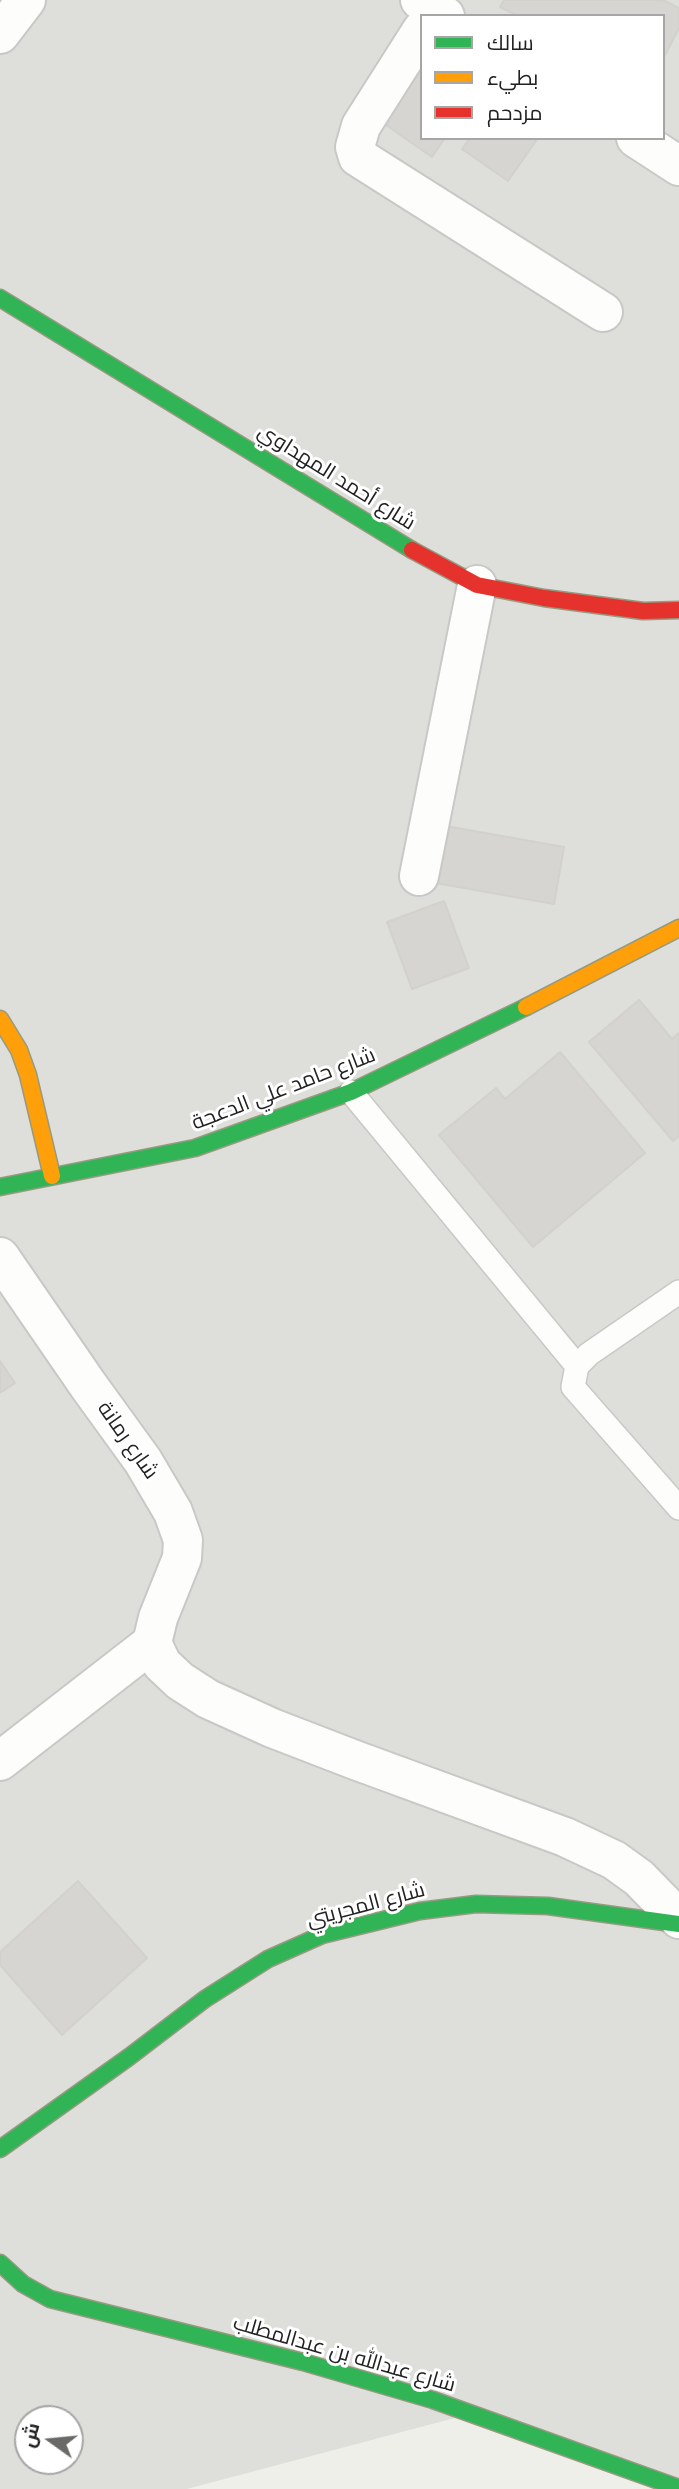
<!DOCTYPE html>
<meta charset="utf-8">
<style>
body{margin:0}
#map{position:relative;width:679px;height:2489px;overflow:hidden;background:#efefea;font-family:Poppins,Cairo,sans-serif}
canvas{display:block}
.legend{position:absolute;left:420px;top:14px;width:245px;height:126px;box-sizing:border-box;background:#fff;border:2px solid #a6a6a6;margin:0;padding:9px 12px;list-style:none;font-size:21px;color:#212121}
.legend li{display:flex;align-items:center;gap:14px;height:35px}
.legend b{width:35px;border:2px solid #a6a6a6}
.north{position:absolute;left:14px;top:2405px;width:70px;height:70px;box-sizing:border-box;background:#fff;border:2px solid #a6a6a6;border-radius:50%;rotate:285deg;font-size:19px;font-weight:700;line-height:28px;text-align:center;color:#212121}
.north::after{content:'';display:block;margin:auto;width:24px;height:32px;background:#696967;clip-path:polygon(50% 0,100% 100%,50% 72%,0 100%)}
</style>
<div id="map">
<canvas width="679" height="2489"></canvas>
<ul class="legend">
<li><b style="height:9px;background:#30b455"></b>سالك</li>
<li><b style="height:9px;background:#ff9f0a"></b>بطيء</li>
<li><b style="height:9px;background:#e5322d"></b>مزدحم</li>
</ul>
<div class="north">ش</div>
</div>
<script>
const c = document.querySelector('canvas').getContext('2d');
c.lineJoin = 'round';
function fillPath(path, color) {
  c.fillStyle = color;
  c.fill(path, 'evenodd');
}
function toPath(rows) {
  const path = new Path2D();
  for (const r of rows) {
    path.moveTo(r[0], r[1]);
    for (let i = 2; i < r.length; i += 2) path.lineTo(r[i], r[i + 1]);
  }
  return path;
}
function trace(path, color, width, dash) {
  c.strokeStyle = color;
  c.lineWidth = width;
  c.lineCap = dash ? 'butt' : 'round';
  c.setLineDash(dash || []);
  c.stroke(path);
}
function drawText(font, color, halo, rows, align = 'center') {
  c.font = font + ' Poppins,Cairo,sans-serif';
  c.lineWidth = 6;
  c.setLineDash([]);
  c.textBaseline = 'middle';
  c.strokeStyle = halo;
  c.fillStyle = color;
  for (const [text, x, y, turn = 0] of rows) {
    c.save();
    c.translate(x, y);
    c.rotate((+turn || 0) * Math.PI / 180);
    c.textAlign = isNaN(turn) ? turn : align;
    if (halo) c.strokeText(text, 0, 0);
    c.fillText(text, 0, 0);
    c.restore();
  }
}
fillPath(toPath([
 [0,0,679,0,679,2489,466,2415,187,2489,0,2489],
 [422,16,663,16,663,138,422,138],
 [28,2419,70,2419,70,2461,28,2461]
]), '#dededb');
const building = toPath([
 [504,0,663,0,679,8,679,28,663,59,663,16,518,16,500,7,504,0],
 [422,64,422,138,445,138,432,157,376,118,422,64],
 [470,138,538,138,508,181,462,149,470,138],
 [440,825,564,847,554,904,430,882,440,825],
 [444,901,469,968,412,989,387,922,444,901],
 [639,1000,672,1039,679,1033,679,1136,673,1141,589,1042,639,1000],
 [560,1052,645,1153,533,1247,439,1135,496,1088,505,1099,560,1052],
 [0,1361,15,1383,0,1393,0,1361],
 [78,1881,147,1958,62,2035,0,1965,0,1952,78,1881]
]);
fillPath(building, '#d6d5d1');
trace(building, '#d3d1cb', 2);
const lane = toPath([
 [351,1092,577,1366],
 [679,1292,589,1354,577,1366,573,1387,679,1508]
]);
const street = toPath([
 [420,0,445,16],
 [422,30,361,126,355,147,358,157,603,312],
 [0,34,26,0],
 [636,138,679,166],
 [419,876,477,585],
 [0,1257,88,1385,143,1461,173,1512,183,1540,182,1558,158,1618,152,1643],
 [152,1643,162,1664,180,1681,208,1699,272,1728,355,1760,565,1837,614,1860,639,1878,679,1919],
 [0,1761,152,1643]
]);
const fast = toPath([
 [0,298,412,550],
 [0,1187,195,1148,351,1092,526,1007],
 [0,2149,129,2057,205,1999,268,1959,322,1935,420,1911,476,1904,548,1906,679,1924],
 [0,2263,23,2284,50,2299,303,2362,433,2400,679,2488]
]);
const slow = toPath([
 [526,1007,679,928],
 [0,1019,19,1050,28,1075,52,1176]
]);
const jam = toPath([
 [412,550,477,585,544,598,643,611,679,610]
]);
trace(lane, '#c8c8c6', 26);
trace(street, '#c8c8c6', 42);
trace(fast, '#969b80', 19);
trace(slow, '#969b80', 19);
trace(jam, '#969b80', 19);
trace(lane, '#fdfdfc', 23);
trace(street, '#fdfdfc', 38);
trace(fast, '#30b455', 16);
trace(slow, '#ff9f0a', 16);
trace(jam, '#e5322d', 16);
drawText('21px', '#212121', '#fff', [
 ["شارع أحمد المهداوي",336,478,32],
 ["شارع حامد علي الدعجة",284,1090,-21],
 ["شارع رمانة",127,1441,55],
 ["شارع المجريتي",366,1906,-15],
 ["شارع عبدالله بن عبدالمطلب",344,2355,16]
]);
</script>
